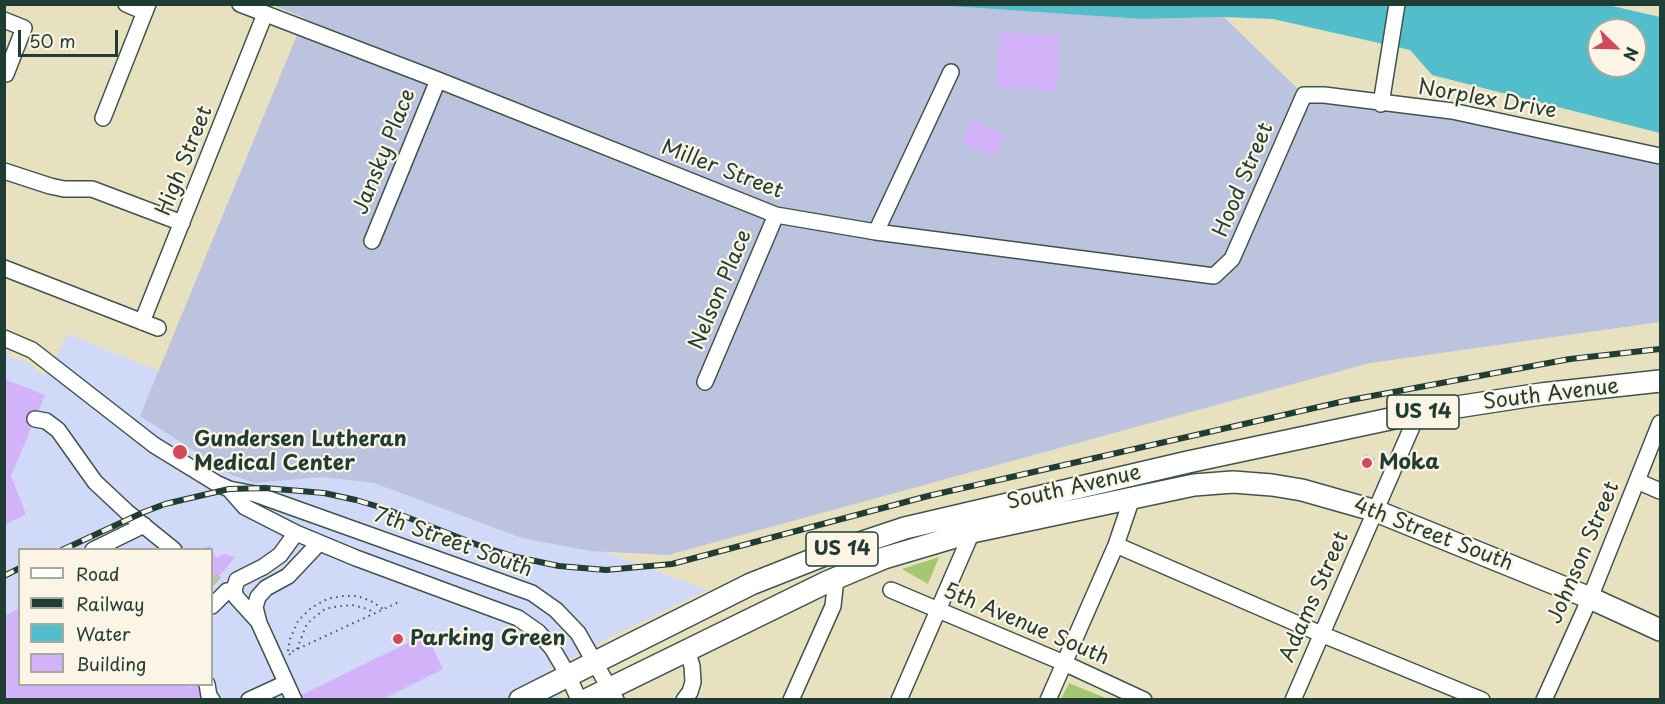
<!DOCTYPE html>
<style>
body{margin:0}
#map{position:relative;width:1665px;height:704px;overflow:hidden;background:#e8e1bf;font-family:"Playpen Sans",sans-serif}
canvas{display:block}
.frame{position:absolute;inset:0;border:6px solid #1f3d34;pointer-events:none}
.legend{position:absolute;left:18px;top:548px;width:195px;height:138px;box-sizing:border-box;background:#fcf5e5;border:2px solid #a4ab9e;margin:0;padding:8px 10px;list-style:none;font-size:18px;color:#1f3d34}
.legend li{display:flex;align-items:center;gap:12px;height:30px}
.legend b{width:30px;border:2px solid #a4ab9e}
.north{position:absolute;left:1587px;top:18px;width:60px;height:60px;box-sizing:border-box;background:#fcf5e5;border:2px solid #a4ab9e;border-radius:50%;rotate:113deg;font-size:16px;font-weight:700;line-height:24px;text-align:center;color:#1f3d34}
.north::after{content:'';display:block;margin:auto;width:21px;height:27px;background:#d1495b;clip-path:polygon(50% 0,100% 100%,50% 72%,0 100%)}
.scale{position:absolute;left:18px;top:30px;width:100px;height:27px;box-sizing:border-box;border:3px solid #1f3d34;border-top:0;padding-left:8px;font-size:18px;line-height:21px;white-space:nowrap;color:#1f3d34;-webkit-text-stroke:4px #fcf5e5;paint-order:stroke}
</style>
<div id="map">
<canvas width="1665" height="704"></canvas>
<div class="frame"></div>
<ul class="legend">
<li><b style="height:8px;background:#fff"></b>Road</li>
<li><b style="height:8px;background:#1f3d34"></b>Railway</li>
<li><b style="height:16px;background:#52becc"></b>Water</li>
<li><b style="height:16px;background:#d2b3f9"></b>Building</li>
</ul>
<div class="north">N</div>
<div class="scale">50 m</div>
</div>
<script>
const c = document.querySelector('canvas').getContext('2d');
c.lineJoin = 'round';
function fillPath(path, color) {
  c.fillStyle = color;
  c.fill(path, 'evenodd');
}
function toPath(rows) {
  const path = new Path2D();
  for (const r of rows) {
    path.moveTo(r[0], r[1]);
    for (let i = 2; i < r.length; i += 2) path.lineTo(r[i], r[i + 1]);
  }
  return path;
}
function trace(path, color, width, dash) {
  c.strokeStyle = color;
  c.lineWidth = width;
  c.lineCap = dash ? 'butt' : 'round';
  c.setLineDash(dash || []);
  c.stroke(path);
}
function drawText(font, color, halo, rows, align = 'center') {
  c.font = font + ' "Playpen Sans",sans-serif';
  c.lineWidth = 4.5;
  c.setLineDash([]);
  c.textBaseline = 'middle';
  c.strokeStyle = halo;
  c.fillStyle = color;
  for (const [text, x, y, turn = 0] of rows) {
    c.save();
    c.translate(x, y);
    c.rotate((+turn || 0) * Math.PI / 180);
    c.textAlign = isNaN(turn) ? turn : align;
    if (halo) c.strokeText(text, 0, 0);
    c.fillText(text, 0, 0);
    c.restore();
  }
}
fillPath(toPath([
 [68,334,542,528,707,590,614,635,550,670,562,699,5,699,4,354,27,363,45,376],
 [20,550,212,550,212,684,20,684]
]), '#d1d9f9');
fillPath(toPath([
 [937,4,1142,19,1224,17,1304,95,1324,95,1660,156,1660,322,1370,363,668,555,590,551,522,538,374,483,322,477,254,483,232,475,140,416,304,18,273,5]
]), '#bbc3de');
fillPath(toPath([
 [939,557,928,584,902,569],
 [1069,683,1108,699,1061,699]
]), '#a3c872');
fillPath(toPath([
 [937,5,1608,5,1660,17,1660,133,1432,75,1410,50,1273,19,1224,17,1142,19],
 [1599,30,1635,30,1635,66,1599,66]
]), '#52becc');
fillPath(toPath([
 [999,32,1060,35,1057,91,996,87],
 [971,120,1005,134,995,157,962,143],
 [4,379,45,395,11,476,26,514,7,524,4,519],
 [1366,454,1375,459,1369,471,1360,467],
 [210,545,216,558,224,554,235,557,223,572,212,582,212,550,201,550],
 [20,607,20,684,189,684,191,690,191,684,205,684,209,700,4,700,4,617],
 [426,634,443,669,381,700,300,700,299,696]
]), '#d2b3f9');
trace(toPath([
 [212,579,216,583]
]), '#c0c0a3', 15, [15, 8]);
const minor = toPath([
 [126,4,145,12],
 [240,4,438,80,776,215,876,232,1214,276,1232,259,1304,95,1324,95,1452,111,1660,156],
 [4,20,24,28,6,74,4,74],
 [1381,104,1397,4],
 [103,118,148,4],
 [4,171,50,186,64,189,92,189,182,223],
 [876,232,951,72],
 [372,241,438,80],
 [4,268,158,328],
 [142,322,265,14],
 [4,338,32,350,154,445,216,483,229,489,255,494,532,593,556,610,578,633,616,700],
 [705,382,776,215],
 [35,419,46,421,58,430,95,482,127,512,174,550],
 [1637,481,1660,491],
 [229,489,245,507,296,533,356,558,518,618,538,632,552,648,568,675,579,700],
 [1116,545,1321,634,1482,700],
 [93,550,144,525],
 [891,590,1064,663,1144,700],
 [212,606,227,591,234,590],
 [257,620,236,597,234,590,237,580,263,567,280,555,296,533],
 [207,684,209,696,212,700],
 [249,700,286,683],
 [294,700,259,623,255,607,258,597,266,588,288,576,319,543],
 [684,700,690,692,693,682,692,666,687,650],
 [791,700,833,606,836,578],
 [899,700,972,532],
 [1048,700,1116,545,1132,498],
 [1293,700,1418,413],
 [1544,700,1590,598,1660,423]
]);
const highway = toPath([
 [520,700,751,584,827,554,905,528,1188,462,1418,413,1541,394,1660,381],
 [586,700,827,582,884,558,972,532,1194,485,1233,482,1272,485,1302,490,1376,511,1590,598,1660,630]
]);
trace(minor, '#3d5649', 18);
trace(highway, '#3d5649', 24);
trace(toPath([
 [297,649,306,626,311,620,325,609,334,607,352,605,368,609,374,613],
 [288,651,290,639,298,621,311,608,327,599,342,596,357,596,371,601,383,609],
 [290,655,289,653,401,601]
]), '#3d5649', 2, [1.5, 4.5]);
trace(minor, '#fff', 15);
trace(highway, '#fff', 21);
const rail = toPath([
 [62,550,144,512,165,504,229,489,265,488,324,493,356,500,386,509,483,547,516,557,559,566,606,570,672,564,928,496,1345,401,1570,359,1660,349],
 [4,576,20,568]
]);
trace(rail, '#1f3d34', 6);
trace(rail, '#fcf5e5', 4, [11]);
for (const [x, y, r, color] of [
 [180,452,8,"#d1495b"],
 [1367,463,6,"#d1495b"],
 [398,639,6,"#d1495b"]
]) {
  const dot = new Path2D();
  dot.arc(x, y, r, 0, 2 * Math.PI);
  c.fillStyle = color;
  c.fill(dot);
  trace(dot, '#fcf5e5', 2);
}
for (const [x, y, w] of [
 [1423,412,72],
 [842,549,72]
]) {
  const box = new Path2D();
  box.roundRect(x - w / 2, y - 17, w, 34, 4.5);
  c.fillStyle = '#fcf5e5';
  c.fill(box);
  trace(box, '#1f3d34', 1.5);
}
drawText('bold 20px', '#1f3d34', null, [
 ["US 14",1423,412],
 ["US 14",842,549]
]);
drawText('21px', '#1f3d34', '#fcf5e5', [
 ["Norplex Drive",1487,100,10],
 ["Jansky Place",385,152,-68],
 ["High Street",185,161,-68],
 ["Miller Street",722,170,21],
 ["Hood Street",1244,180,-67],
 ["Nelson Place",721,290,-67],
 ["South Avenue",1551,395,-7],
 ["South Avenue",1074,488,-13],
 ["4th Street South",1433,535,21],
 ["7th Street South",453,543,20],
 ["Johnson Street",1584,553,-67],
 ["Adams Street",1315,597,-66],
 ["5th Avenue South",1026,625,23]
]);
drawText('bold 21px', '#1f3d34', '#fcf5e5', [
 ["Gundersen Lutheran",194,440],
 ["Medical Center",194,464],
 ["Moka",1379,463],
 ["Parking Green",410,639]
], 'left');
</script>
